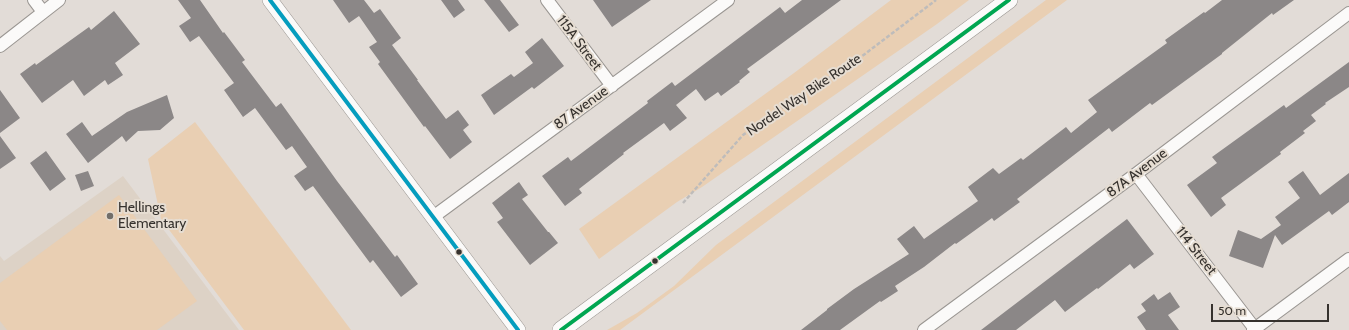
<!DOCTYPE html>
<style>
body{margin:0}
#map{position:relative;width:1349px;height:330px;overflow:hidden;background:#e2dcd7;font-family:Cabin,sans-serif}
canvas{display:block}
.scale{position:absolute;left:1211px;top:304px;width:118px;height:18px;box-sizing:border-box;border:2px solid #36322e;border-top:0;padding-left:5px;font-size:12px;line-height:14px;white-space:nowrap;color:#36322e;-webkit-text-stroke:3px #e6ddd2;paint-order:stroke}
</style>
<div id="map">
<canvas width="1349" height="330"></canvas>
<div class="scale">50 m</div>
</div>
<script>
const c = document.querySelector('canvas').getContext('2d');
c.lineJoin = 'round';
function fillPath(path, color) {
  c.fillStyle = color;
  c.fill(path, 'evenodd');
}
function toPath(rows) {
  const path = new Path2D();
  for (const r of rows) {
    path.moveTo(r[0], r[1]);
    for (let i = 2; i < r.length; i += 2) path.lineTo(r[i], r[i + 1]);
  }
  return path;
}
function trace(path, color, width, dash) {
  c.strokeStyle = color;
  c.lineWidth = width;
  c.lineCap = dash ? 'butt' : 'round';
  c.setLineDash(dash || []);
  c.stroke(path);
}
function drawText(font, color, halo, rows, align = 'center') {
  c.font = font + ' Cabin,sans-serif';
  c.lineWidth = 4;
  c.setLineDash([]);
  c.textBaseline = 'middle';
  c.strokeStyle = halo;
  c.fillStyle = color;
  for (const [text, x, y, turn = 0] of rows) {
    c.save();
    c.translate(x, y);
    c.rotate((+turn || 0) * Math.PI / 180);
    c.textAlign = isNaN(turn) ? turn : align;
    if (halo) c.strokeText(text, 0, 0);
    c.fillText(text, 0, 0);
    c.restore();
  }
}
fillPath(toPath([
 [123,176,239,330,0,330,0,256,4,261]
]), '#ddd2c6');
fillPath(toPath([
 [891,0,969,0,937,24,702,187,677,202,599,259,579,229,794,73],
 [1046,0,1067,0,620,330,607,330,637,313,674,286,716,245],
 [195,122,351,330,244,330,161,219,148,159],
 [119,195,197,301,157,330,7,330,0,321,0,283]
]), '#e9cfb3');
fillPath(toPath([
 [178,0,200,0,223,33,224,32,245,60,242,62,276,107,281,103,337,181,395,257,397,255,418,284,401,297,373,260,370,263,313,186,305,191,294,176,307,167,292,146,286,150,255,108,243,117,224,90,234,83,199,36,190,42,179,26,191,18],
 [333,0,364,0,374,13,380,9,401,38,392,45,418,80,417,80,446,119,458,110,469,125,463,130,472,142,450,159,425,126,424,127,378,64,380,62,369,47,377,42,359,16,349,23],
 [441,0,458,0,465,10,454,18],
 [484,0,500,0,519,25,509,32],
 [593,0,651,0,612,27],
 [802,0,841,0,747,69,750,72,739,81,740,82,721,96,718,92,705,101,696,89,676,105,687,118,670,131,664,123,623,153,624,154,579,189,582,193,565,206,542,176,568,157,571,161,648,103,647,101,672,82,675,86,780,7,785,13],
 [1222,0,1294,0,1273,15,1272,13,1222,53,1222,54,1152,105,1150,103,1112,132,1109,128,1017,199,1020,202,994,221,992,218,956,244,955,243,924,267,895,286,898,291,881,302,880,301,840,330,801,330,827,310,827,309,854,289,909,254,897,239,914,226,924,239,978,201,968,187,993,168,999,174,1021,158,1023,160,1066,127,1071,133,1097,112,1088,100,1167,43,1165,40,1204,12,1205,13],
 [114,11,140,44,115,63,123,75,108,85,105,80,84,96,73,80,42,103,20,74,35,63,36,65,89,27,91,30],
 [542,38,564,66,534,89,532,87,494,115,481,95,511,74,514,77,533,63,525,52],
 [1349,62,1349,87,1325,103,1326,104,1311,115,1316,121,1303,131,1305,133,1280,152,1281,154,1221,198,1226,205,1211,217,1187,185,1217,163,1212,157,1284,105,1286,108],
 [0,90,20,118,0,133],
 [167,95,174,118,160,130,138,131,126,142,122,136,88,163,66,134,82,122,92,136,127,112],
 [0,136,16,158,0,169],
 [46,151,66,179,50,191,30,163],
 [88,171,94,186,81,191,75,175],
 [1303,171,1320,195,1349,173,1349,202,1332,215,1329,211,1282,245,1275,235,1263,268,1229,256,1238,230,1261,239,1281,225,1275,217,1300,198,1288,182],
 [519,182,528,195,522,199,548,232,549,232,558,243,530,265,497,222,503,218,492,203],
 [1127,219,1154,254,1134,269,1130,264,1098,289,1097,288,1065,312,1055,300,1016,330,981,330],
 [1170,292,1180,307,1168,315,1179,330,1146,330,1137,317,1146,311,1141,304,1154,294,1158,300]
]), '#8b8787');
const minor = toPath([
 [34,0,43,12],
 [547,0,612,86],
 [0,46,59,0],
 [1136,174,1255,329],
 [433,217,728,0],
 [924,330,1136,174,1349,13],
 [1253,330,1349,259]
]);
const tertiary = toPath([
 [270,0,518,330]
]);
const secondary = toPath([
 [561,330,1009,0]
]);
trace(minor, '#9a9692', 14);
trace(tertiary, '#9a9692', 16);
trace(secondary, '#9a9692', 18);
trace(toPath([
 [683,203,743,135,791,102,857,60,936,0]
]), '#bebcbb', 2.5, [4, 2]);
trace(minor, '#fbfaf9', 12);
trace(tertiary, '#fbfaf9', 15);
trace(secondary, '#fbfaf9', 17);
trace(toPath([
 [561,330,1009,0]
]), '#00a651', 4);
trace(toPath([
 [270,0,518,330]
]), '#059dbe', 4);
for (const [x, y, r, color] of [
 [110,216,4,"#726e69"],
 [459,252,3.5,"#36322e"],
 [655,261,3.5,"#36322e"]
]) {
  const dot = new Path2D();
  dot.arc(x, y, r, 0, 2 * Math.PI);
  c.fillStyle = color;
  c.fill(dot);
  trace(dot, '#e6ddd2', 1.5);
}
drawText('14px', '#36322e', '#e6ddd2', [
 ["115A Street",579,43,53],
 ["Nordel Way Bike Route",804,95,-34],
 ["87 Avenue",581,108,-36],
 ["87A Avenue",1137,173,-37],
 ["114 Street",1196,251,52]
]);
drawText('14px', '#36322e', '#e6ddd2', [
 ["Hellings",118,208],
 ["Elementary",118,224]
], 'left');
</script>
